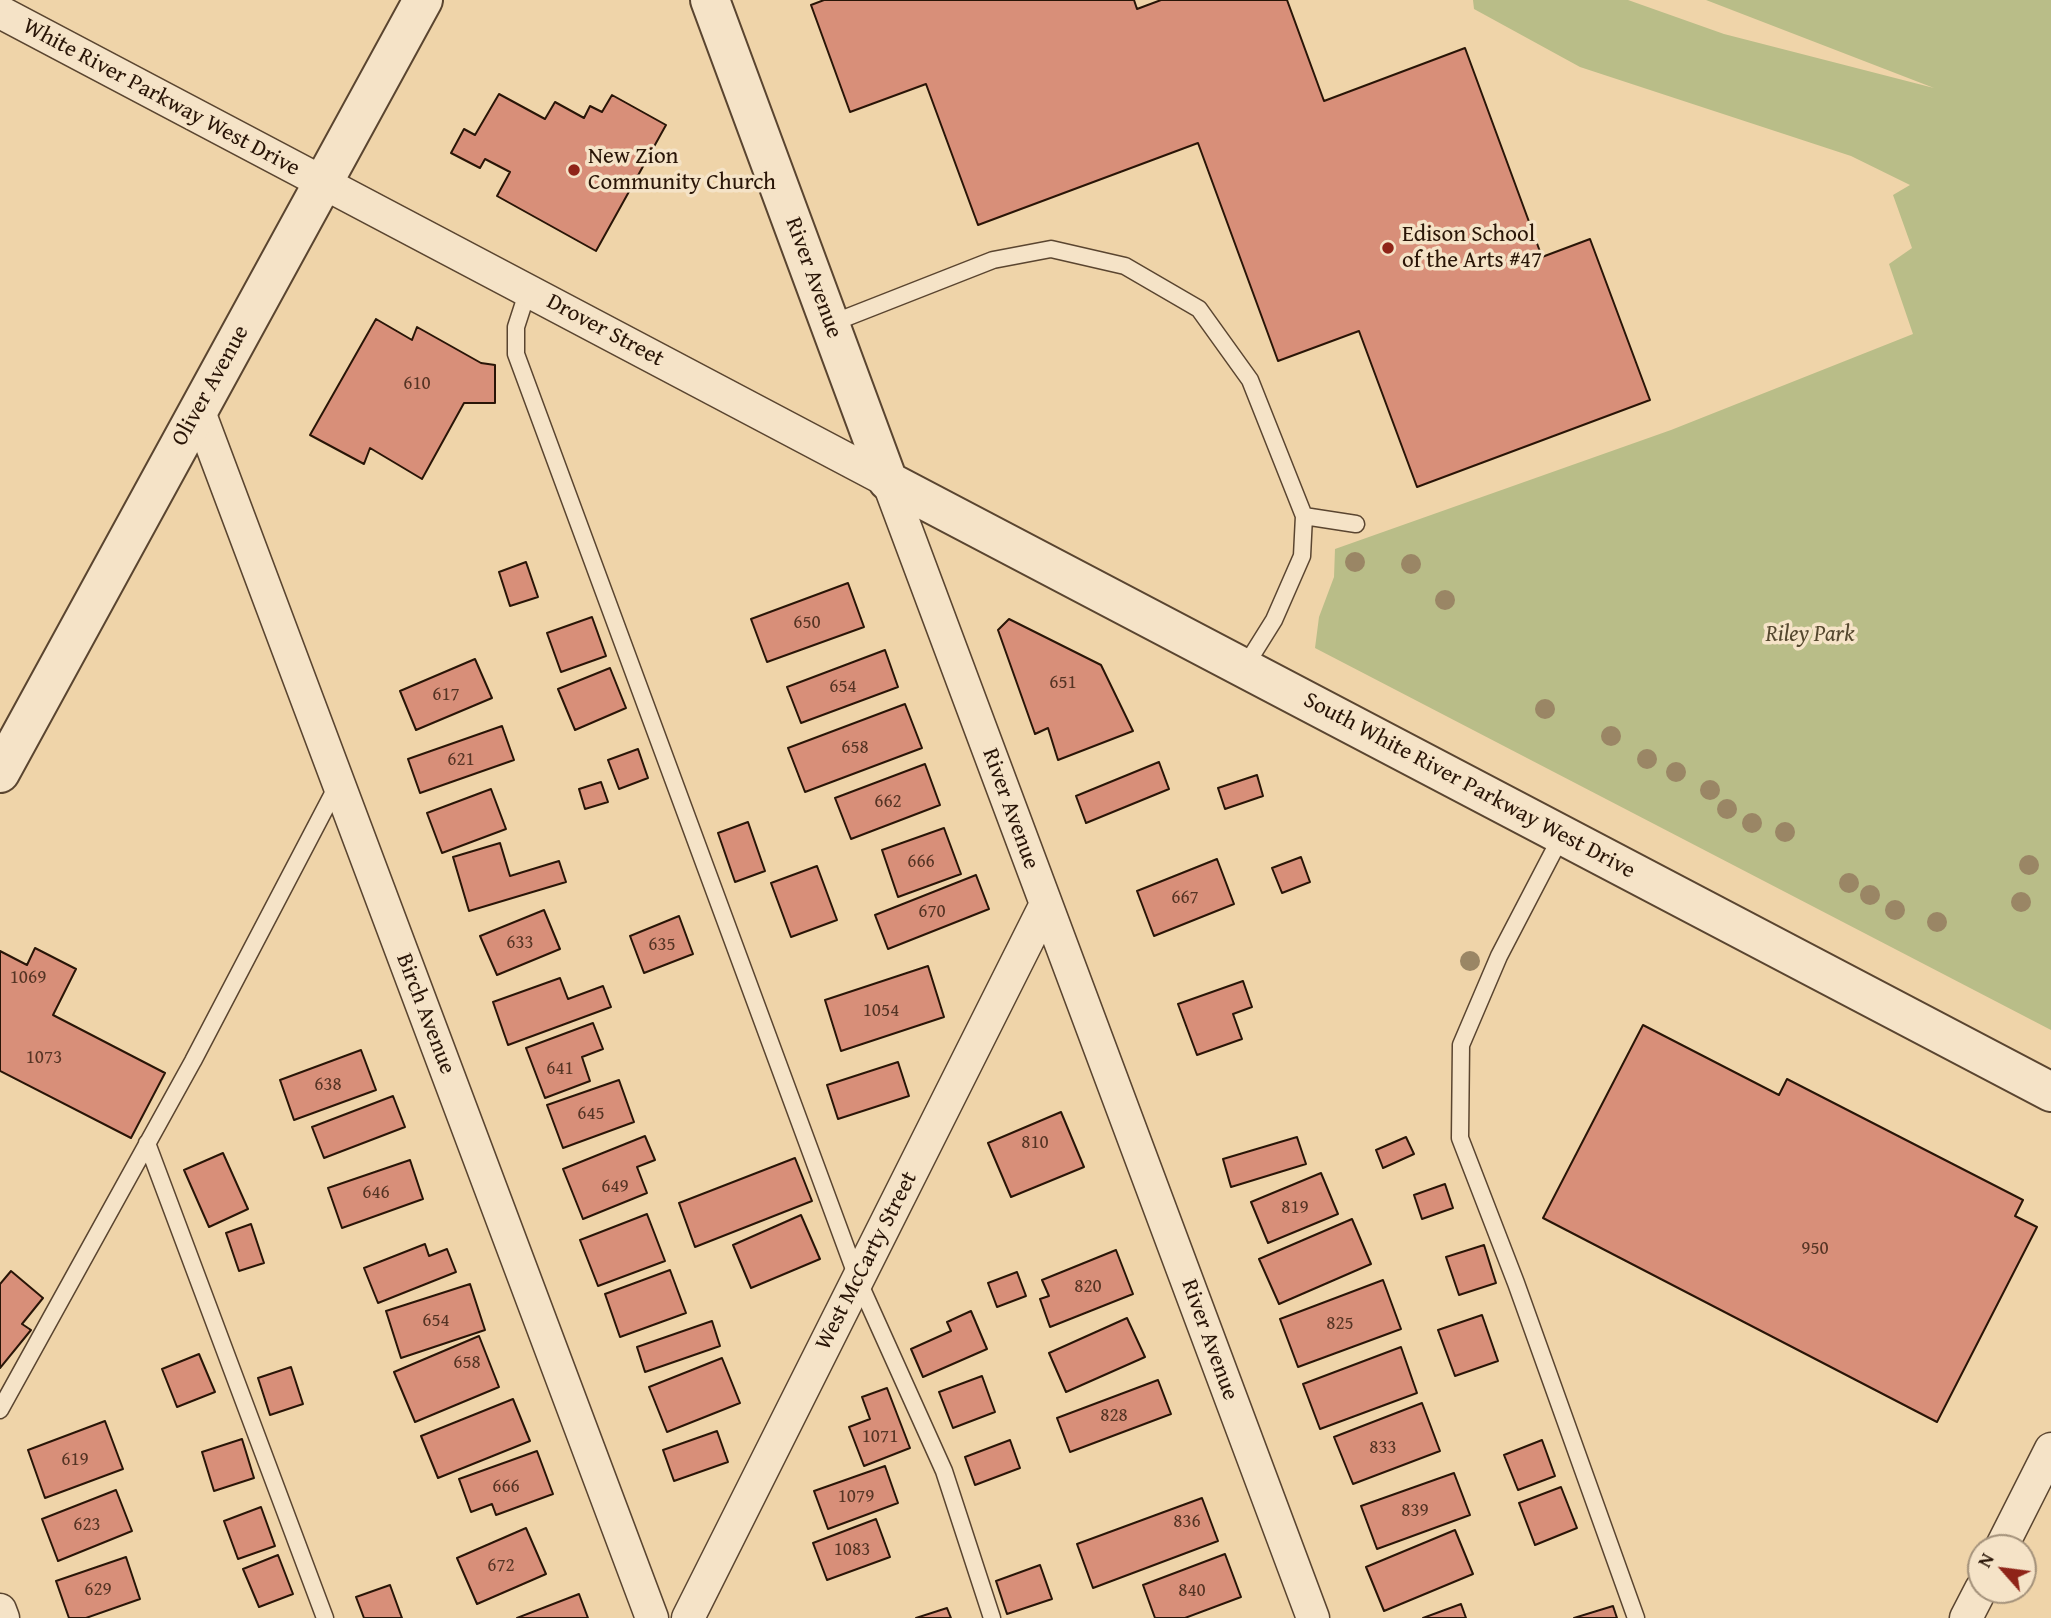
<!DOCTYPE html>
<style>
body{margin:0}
#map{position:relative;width:2051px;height:1618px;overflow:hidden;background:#efd4a9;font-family:"Gentium Book Plus",serif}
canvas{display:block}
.north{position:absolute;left:1967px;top:1534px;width:70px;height:70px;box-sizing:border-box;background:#f5e3c7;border:2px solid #a3917a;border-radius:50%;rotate:298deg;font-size:19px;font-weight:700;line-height:28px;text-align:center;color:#291507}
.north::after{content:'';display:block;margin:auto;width:24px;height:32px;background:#8f2418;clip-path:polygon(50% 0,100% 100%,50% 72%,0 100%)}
</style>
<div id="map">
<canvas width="2051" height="1618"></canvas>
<div class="north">N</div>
</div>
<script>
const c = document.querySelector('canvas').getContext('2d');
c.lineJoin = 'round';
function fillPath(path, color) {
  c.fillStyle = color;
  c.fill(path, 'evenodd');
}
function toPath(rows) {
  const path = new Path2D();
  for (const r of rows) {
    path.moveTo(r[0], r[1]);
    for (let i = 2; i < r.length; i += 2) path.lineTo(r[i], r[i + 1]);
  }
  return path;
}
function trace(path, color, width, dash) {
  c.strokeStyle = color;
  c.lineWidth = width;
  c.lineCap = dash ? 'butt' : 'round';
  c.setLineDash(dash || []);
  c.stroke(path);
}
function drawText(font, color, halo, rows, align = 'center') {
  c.font = font + ' "Gentium Book Plus",serif';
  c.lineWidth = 7;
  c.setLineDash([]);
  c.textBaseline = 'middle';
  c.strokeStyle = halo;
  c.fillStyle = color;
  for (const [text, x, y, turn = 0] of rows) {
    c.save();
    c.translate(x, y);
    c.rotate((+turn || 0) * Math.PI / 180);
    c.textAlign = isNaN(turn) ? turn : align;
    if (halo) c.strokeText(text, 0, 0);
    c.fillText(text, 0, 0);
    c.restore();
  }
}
fillPath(toPath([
 [1473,0,1628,0,1724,34,1934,88,1706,0,2051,0,2051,1030,1315,648,1319,617,1334,577,1335,549,1671,430,1913,334,1889,264,1912,248,1893,195,1910,185,1851,156,1580,67,1474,9]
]), '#b9bd88');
const building = toPath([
 [824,0,1134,0,1137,9,1161,0,1287,0,1324,101,1465,48,1542,257,1590,239,1650,400,1417,487,1359,331,1278,361,1198,143,978,225,926,84,850,112,811,5,824,0],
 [499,94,545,119,555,102,584,118,590,106,602,112,612,95,666,125,596,251,497,196,510,172,485,159,480,168,451,153,464,129,475,135,499,94],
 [376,319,412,340,417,327,481,363,495,365,495,403,464,403,422,479,370,448,364,464,310,435,376,319],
 [526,562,538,597,510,606,499,572,526,562],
 [848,583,864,627,767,662,751,619,848,583],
 [592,617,606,656,561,672,547,633,592,617],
 [1009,619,1101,665,1133,731,1058,760,1048,728,1035,734,998,630,1009,619],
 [885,650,898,687,801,723,787,687,885,650],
 [475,659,492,698,416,730,400,691,475,659],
 [610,668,626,708,575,730,558,689,610,668],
 [905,704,922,748,805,792,788,748,905,704],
 [502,726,514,760,420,793,408,759,502,726],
 [638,749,648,778,619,789,608,760,638,749],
 [1159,762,1169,789,1086,823,1076,796,1159,762],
 [925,764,940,805,851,839,835,798,925,764],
 [1257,775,1263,796,1225,809,1218,788,1257,775],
 [601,782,608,802,585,809,579,789,601,782],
 [491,789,506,829,442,853,427,813,491,789],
 [748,822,765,871,735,882,718,833,748,822],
 [944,828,961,874,898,897,882,850,944,828],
 [500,843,510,876,559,861,566,882,469,911,453,857,500,843],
 [1301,857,1310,882,1282,893,1272,868,1301,857],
 [1217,859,1234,904,1154,936,1137,891,1217,859],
 [817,866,837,920,791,937,771,883,817,866],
 [976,875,989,909,888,949,875,915,976,875],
 [544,910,560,949,497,975,480,936,544,910],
 [679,916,693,954,644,973,630,936,679,916],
 [35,948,76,969,53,1015,165,1073,131,1138,0,1071,0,951,27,965,35,948],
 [928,966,944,1017,841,1051,825,1000,928,966],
 [560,978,568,999,603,986,611,1007,508,1045,493,1002,560,978],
 [1243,981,1252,1007,1233,1014,1242,1039,1197,1055,1178,1004,1243,981],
 [593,1023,603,1049,582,1057,590,1081,545,1098,526,1048,593,1023],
 [1643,1025,1779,1095,1787,1079,2023,1200,2015,1216,2037,1227,1937,1422,1543,1218,1643,1025],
 [361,1050,376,1090,294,1120,280,1080,361,1050],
 [898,1062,909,1096,838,1119,827,1085,898,1062],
 [619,1080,634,1122,563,1148,547,1105,619,1080],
 [393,1096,405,1127,324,1158,312,1127,393,1096],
 [1061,1112,1084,1167,1011,1197,988,1143,1061,1112],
 [645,1136,655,1160,637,1167,647,1193,583,1219,563,1169,645,1136],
 [1297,1137,1306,1164,1231,1187,1223,1159,1297,1137],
 [1406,1137,1414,1154,1383,1168,1376,1150,1406,1137],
 [223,1153,248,1209,209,1227,184,1170,223,1153],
 [795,1158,812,1201,695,1247,679,1203,795,1158],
 [410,1160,423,1199,342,1228,328,1188,410,1160],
 [1321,1173,1338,1214,1268,1243,1251,1202,1321,1173],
 [1445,1184,1453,1208,1422,1219,1414,1195,1445,1184],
 [647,1214,665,1261,598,1286,580,1240,647,1214],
 [801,1215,820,1259,751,1288,733,1245,801,1215],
 [1352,1219,1371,1264,1279,1304,1259,1259,1352,1219],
 [251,1224,264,1263,239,1271,226,1233,251,1224],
 [425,1244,429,1256,447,1249,456,1272,378,1303,364,1268,425,1244],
 [1484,1245,1496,1283,1459,1295,1446,1257,1484,1245],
 [1116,1250,1133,1294,1050,1327,1040,1299,1049,1296,1042,1280,1116,1250],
 [670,1270,686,1313,620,1337,605,1294,670,1270],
 [11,1271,43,1298,22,1324,31,1330,0,1368,0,1284,11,1271],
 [1017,1272,1026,1296,997,1307,988,1283,1017,1272],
 [1383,1280,1401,1329,1298,1367,1280,1319,1383,1280],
 [470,1284,485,1330,401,1358,386,1311,470,1284],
 [971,1311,987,1349,923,1377,911,1349,951,1331,947,1322,971,1311],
 [1482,1315,1498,1361,1455,1376,1438,1330,1482,1315],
 [1127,1318,1145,1357,1066,1392,1049,1353,1127,1318],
 [712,1321,720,1346,645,1372,637,1347,712,1321],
 [479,1336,499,1387,415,1422,394,1372,479,1336],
 [1401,1347,1417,1393,1320,1429,1303,1384,1401,1347],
 [199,1354,215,1392,177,1407,162,1369,199,1354],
 [722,1358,740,1403,667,1432,649,1387,722,1358],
 [291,1367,303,1404,270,1415,258,1378,291,1367],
 [982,1376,995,1412,953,1428,939,1392,982,1376],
 [1158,1380,1171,1414,1070,1452,1057,1418,1158,1380],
 [887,1388,910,1448,864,1466,849,1427,870,1419,862,1397,887,1388],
 [513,1399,530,1441,438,1478,421,1436,513,1399],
 [1422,1403,1440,1451,1353,1484,1334,1437,1422,1403],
 [105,1421,123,1469,45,1498,28,1450,105,1421],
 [717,1431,728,1462,674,1481,663,1450,717,1431],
 [242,1439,254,1478,214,1491,202,1452,242,1439],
 [1010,1440,1020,1468,975,1485,965,1457,1010,1440],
 [1542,1440,1555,1476,1518,1490,1504,1455,1542,1440],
 [537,1451,553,1494,496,1515,492,1504,471,1512,459,1479,537,1451],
 [885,1466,898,1503,828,1529,814,1491,885,1466],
 [1454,1473,1470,1515,1377,1549,1361,1506,1454,1473],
 [1561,1487,1577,1528,1535,1545,1519,1503,1561,1487],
 [116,1490,132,1531,58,1561,42,1519,116,1490],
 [1202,1498,1218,1541,1093,1588,1077,1544,1202,1498],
 [261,1507,275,1546,238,1559,224,1521,261,1507],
 [876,1519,890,1557,827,1580,813,1543,876,1519],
 [526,1528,546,1574,477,1604,457,1558,526,1528],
 [1455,1530,1473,1574,1384,1611,1366,1567,1455,1530],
 [1225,1554,1241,1597,1185,1618,1155,1618,1143,1585,1225,1554],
 [278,1555,293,1594,259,1607,243,1569,278,1555],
 [126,1557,140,1599,86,1618,69,1618,56,1581,126,1557],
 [1040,1565,1052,1599,1007,1614,996,1581,1040,1565],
 [390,1585,402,1618,364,1618,356,1597,390,1585],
 [579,1594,588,1618,517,1618,579,1594],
 [1461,1604,1466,1618,1423,1618,1461,1604],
 [1613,1606,1617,1618,1574,1618,1613,1606],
 [947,1608,951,1618,916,1618,947,1608]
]);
fillPath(building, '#d88f79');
trace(building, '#291507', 2);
const service = toPath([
 [528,290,516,327,516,354,858,1280,944,1471,992,1618],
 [830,324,993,260,1051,249,1125,266,1199,309,1250,380,1304,516,1302,556,1274,620,1244,668],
 [1304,516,1356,524],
 [1562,835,1499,956,1461,1045,1460,1138,1516,1283,1636,1618],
 [147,1143,325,1618],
 [0,1410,193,1061,338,784]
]);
const minor = toPath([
 [0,12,888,481,1313,1618],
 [198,409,652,1618],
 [2001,1548,2051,1449],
 [0,1610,3,1618],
 [688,1618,1046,904],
 [1966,1618,1981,1589]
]);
const tertiary = toPath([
 [710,0,888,481,2051,1092],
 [0,773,423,0]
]);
trace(service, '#5a4530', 19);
trace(minor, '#5a4530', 35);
trace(tertiary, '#5a4530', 42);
trace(service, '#f5e3c7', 16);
trace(minor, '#f5e3c7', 32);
trace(tertiary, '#f5e3c7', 38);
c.fillStyle = '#9a8665';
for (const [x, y] of [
 [1355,562],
 [1411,564],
 [1445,600],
 [1545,709],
 [1611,736],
 [1647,759],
 [1676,772],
 [1710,790],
 [1727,809],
 [1752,823],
 [1785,832],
 [2029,865],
 [1849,883],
 [1870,895],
 [2021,902],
 [1895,910],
 [1937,922],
 [1470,961]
]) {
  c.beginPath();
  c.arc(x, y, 10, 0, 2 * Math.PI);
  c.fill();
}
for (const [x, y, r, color] of [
 [574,170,7,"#8f2418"],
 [1388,248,7,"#8f2418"]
]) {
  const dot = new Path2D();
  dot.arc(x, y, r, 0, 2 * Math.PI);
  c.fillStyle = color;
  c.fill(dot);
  trace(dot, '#f5e3c7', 2.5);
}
drawText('19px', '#553424', null, [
 ["610",417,384],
 ["650",807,623],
 ["651",1063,683],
 ["654",843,687],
 ["617",446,695],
 ["658",855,748],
 ["621",461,760],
 ["662",888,802],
 ["666",921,862],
 ["667",1185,898],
 ["670",932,912],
 ["633",520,943],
 ["635",662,945],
 ["1069",28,978],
 ["1054",881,1011],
 ["1073",44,1058],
 ["641",560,1069],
 ["638",328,1085],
 ["645",591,1114],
 ["810",1035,1143],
 ["649",615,1187],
 ["646",376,1193],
 ["819",1295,1208],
 ["950",1815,1249],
 ["820",1088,1287],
 ["654",436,1321],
 ["825",1340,1324],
 ["658",467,1363],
 ["828",1114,1416],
 ["1071",880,1437],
 ["833",1383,1448],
 ["619",75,1460],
 ["666",506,1487],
 ["1079",856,1497],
 ["839",1415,1511],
 ["836",1187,1522],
 ["623",87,1525],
 ["1083",852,1550],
 ["672",501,1566],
 ["629",98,1590],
 ["840",1192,1591]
]);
drawText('23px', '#291507', '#f5e3c7', [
 ["White River Parkway West Drive",161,98,28],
 ["River Avenue",813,278,70],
 ["Drover Street",605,331,28],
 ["Oliver Avenue",211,386,-61],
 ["South White River Parkway West Drive",1469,786,28],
 ["River Avenue",1010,809,70],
 ["Birch Avenue",425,1014,69],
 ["West McCarty Street",867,1261,-63],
 ["River Avenue",1209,1340,70]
]);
drawText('23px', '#291507', '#f5e3c7', [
 ["New Zion",588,157],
 ["Community Church",588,183],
 ["Edison School",1402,235],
 ["of the Arts #47",1402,261]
], 'left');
drawText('italic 23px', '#54472e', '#f5e3c7', [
 ["Riley Park",1810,635]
]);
</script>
